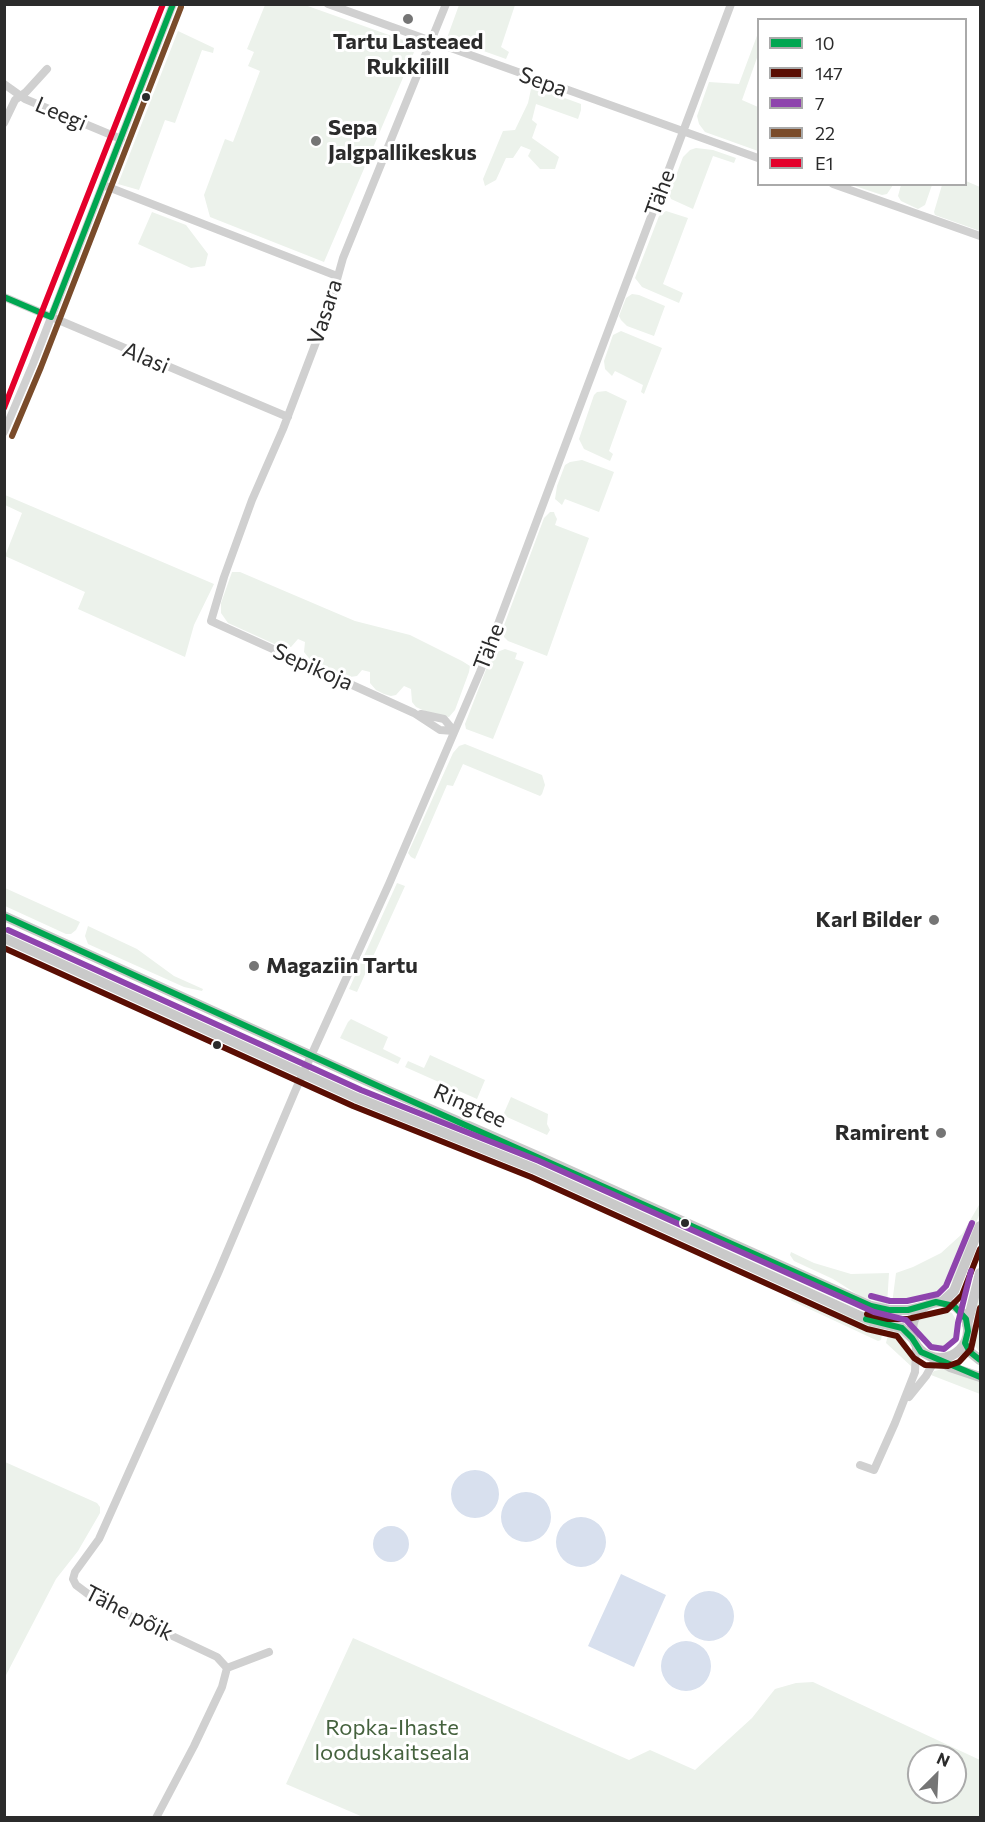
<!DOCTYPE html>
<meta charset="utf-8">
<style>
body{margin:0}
#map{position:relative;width:985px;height:1822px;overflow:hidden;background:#fff;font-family:Commissioner,sans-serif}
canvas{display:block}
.frame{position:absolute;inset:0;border:6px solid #2b2b2b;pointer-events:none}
.legend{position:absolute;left:757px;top:18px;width:210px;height:168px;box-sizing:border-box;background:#fff;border:2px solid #aaa;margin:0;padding:8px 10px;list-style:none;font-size:18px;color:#2b2b2b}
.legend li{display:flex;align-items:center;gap:12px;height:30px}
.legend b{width:30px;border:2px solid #aaa}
.north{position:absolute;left:907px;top:1744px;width:60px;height:60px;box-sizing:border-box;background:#fff;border:2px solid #aaa;border-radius:50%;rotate:24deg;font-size:16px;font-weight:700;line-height:24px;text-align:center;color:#2b2b2b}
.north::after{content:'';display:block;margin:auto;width:21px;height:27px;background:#757575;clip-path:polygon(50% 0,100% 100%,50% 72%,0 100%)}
</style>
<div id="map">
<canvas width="985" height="1822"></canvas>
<div class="frame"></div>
<ul class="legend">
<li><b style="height:8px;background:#00a651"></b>10</li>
<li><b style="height:8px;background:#5a0e03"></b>147</li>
<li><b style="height:8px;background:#8e44ad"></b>7</li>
<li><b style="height:8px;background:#7a4b2a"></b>22</li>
<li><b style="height:8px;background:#e4002b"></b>E1</li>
</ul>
<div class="north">N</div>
</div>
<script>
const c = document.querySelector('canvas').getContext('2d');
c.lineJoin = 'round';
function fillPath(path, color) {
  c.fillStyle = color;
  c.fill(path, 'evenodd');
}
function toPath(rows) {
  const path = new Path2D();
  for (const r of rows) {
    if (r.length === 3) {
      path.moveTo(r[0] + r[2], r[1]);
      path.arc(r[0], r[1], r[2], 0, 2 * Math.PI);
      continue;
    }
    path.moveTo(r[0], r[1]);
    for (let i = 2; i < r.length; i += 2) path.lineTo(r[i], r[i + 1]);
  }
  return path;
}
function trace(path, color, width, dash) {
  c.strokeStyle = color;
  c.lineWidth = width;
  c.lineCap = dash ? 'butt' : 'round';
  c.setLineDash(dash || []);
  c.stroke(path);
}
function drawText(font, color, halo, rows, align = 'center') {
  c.font = font + ' Commissioner,sans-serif';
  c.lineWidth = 6;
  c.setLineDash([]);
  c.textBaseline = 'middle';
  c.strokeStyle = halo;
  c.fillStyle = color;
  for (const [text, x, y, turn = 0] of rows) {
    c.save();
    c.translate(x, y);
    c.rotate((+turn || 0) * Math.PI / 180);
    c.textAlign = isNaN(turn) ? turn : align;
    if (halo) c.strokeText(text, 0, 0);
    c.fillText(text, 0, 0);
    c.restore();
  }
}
fillPath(toPath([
 [265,5,305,5,417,45,324,262,210,217,204,195,225,139,233,142,260,71,248,66,254,52,247,49],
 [459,5,515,5,501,47,509,52,506,59,447,38],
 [178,31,214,48,213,53,202,50,175,123,165,120,139,190,118,184],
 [758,33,758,55,742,100,758,107,758,151,705,132,699,124,697,116,709,82,739,84],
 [531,89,540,89,581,104,581,110,578,119,536,104,532,120,537,124,532,138,559,157,555,169,540,169,528,156,531,150,521,146,513,158,506,158,496,180,485,186,483,179,503,131,515,130,528,103],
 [696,148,713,150,736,158,734,163,713,156,693,209,671,199,669,194,683,157,690,150],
 [966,181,980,187,980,231,935,215,934,212,942,185,966,184],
 [852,185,893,184,893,185,887,194,882,195],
 [901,185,901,184,932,185,925,205,918,209,901,201,898,196],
 [666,211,688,218,663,284,683,293,679,303,642,287,635,278,659,216],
 [152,212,186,225,208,254,205,266,191,268,138,244],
 [632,294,639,295,665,306,654,336,627,326,621,320,619,316,626,298],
 [621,331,662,348,644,394,641,392,643,385,615,371,612,376,605,369,604,361,613,335],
 [606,391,627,401,609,451,613,454,610,461,584,449,579,439,594,395,597,392],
 [582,460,614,472,599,512,565,499,562,505,555,499,557,486,565,465,570,462],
 [5,495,214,584,194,625,185,657,78,609,85,592,5,556,22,513,5,505],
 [550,512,554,512,555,515,557,519,555,525,589,538,547,656,508,641,504,637,503,628,544,518],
 [232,572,240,572,355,621,410,635,462,661,470,666,469,672,455,710,449,717,429,713,416,707,412,702,411,689,404,686,396,695,391,696,384,694,376,690,370,683,370,672,362,670,357,676,350,677,312,662,304,652,305,642,298,639,291,647,281,647,228,623,221,613,221,603],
 [505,649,517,653,515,659,524,662,493,739,466,729,465,724,492,654],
 [465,744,542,775,545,785,542,794,540,796,463,764,453,786,447,785,415,859,411,857,408,853,453,753,459,746],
 [397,883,405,886,357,992,349,989],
 [5,888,80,922,76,930,71,934,66,934,5,906],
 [88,926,137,949,174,976,203,989,202,991,184,987,88,944,85,936],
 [351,1019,388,1037,383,1049,401,1058,398,1064,340,1038,348,1022],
 [430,1055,485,1080,477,1099,405,1067,408,1061,424,1068],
 [511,1097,548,1114,547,1124,550,1130,547,1135,507,1117,504,1113],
 [979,1205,980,1213,954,1279,947,1288,943,1292,927,1296,914,1303,892,1304,896,1273,913,1267,941,1253,962,1234],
 [791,1252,814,1263,851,1274,889,1273,887,1305,860,1296,833,1279,794,1261,790,1255],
 [980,1293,980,1353,973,1343,973,1327,978,1294],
 [796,1296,883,1328,881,1340,878,1341,790,1300],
 [939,1309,952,1313,959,1325,959,1333,954,1344,949,1348,937,1351,926,1346,921,1339,916,1324,925,1313],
 [889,1330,901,1333,906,1340,910,1349,912,1367,886,1343],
 [943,1369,980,1382,980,1394,931,1375,934,1371],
 [5,1462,97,1503,100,1507,100,1513,78,1551,56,1579,5,1677],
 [353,1638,629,1760,650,1750,695,1770,752,1718,775,1689,796,1683,813,1682,980,1760,980,1817,363,1817,286,1784],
 [919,1756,955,1756,955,1792,919,1792]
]), '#ecf2eb');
fillPath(toPath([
 [475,1494,24],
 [526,1517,25],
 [581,1542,25],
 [391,1544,18],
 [621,1574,666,1595,634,1667,588,1646],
 [709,1616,25],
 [686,1666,25]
]), '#d8e0ee');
trace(toPath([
 [328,4,758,158],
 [446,4,343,258,329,308,283,429,252,500,224,577,211,621,414,713,440,730,454,731],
 [4,84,25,99,121,139],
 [4,123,15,100,26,92,47,69],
 [833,184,980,236],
 [103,185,337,276],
 [4,297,288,417],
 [4,432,33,364,173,4],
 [421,714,444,719,454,731],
 [909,1397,926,1376,936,1358],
 [860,1465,874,1470,895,1423,915,1372,916,1346],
 [227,1668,269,1652],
 [156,1818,194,1746,222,1687,227,1668,217,1657,96,1600,76,1585,73,1579,75,1572,99,1539,218,1273,296,1089,389,884,480,672,731,4]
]), '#d0d0d0', 8);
trace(toPath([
 [4,916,389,1091,542,1158,871,1306,889,1310,908,1310,925,1306],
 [4,938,357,1098,535,1169,871,1321,902,1328,912,1338],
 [940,1330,28],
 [942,1302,954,1291,980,1226],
 [967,1325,980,1273],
 [965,1343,970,1352,980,1360],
 [936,1359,950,1367,980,1377]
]), '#c9c9c9', 10);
trace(toPath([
 [4,297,51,317],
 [51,317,173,4],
 [4,916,389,1091,871,1306,889,1310,908,1310,936,1302,954,1306,966,1319,968,1331,965,1343,970,1352,980,1360],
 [866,1319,902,1328,912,1338,921,1352,980,1377]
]), '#00a651', 6);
trace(toPath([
 [4,948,353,1106,531,1177,867,1329,897,1336,914,1358,925,1365,948,1366,959,1362,971,1349,980,1308],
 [867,1314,888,1319,908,1319,947,1310,962,1295,980,1249]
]), '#5a0e03', 6);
trace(toPath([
 [8,930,361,1090,539,1161,874,1312,906,1320,931,1347,944,1349,956,1339,958,1323,971,1271],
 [871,1296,890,1301,907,1301,938,1294,946,1286,972,1223]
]), '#8e44ad', 6);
trace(toPath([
 [12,436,41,367,181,7]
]), '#7a4b2a', 6);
trace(toPath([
 [4,408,163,4]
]), '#e4002b', 6);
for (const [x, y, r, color] of [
 [408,19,6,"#757575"],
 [146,97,5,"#2b2b2b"],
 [316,141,6,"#757575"],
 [934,920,6,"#757575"],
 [254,966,6,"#757575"],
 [217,1045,5,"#2b2b2b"],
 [941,1133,6,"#757575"],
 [685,1223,5,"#2b2b2b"]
]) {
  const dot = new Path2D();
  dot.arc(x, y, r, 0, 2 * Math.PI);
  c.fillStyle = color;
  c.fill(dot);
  trace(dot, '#fff', 2);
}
drawText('bold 22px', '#2b2b2b', '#fff', [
 ["Tartu Lasteaed",408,42,"center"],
 ["Rukkilill",408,67,"center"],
 ["Sepa",328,128],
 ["Jalgpallikeskus",328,153],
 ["Karl Bilder",922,920,"right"],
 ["Magaziin Tartu",266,966],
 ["Ramirent",929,1133,"right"]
], 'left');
drawText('22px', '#2b2b2b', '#fff', [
 ["Sepa",543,82,20],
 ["Leegi",61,114,23],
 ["Tähe",660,193,-70],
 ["Vasara",325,312,-72],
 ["Alasi",146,358,23],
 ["Tähe",489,647,-69],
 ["Sepikoja",313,667,24],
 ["Ringtee",470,1106,24],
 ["Tähe põik",129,1613,27]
]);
drawText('22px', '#45623e', '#fff', [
 ["Ropka-Ihaste",392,1728],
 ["looduskaitseala",392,1753]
]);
</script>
